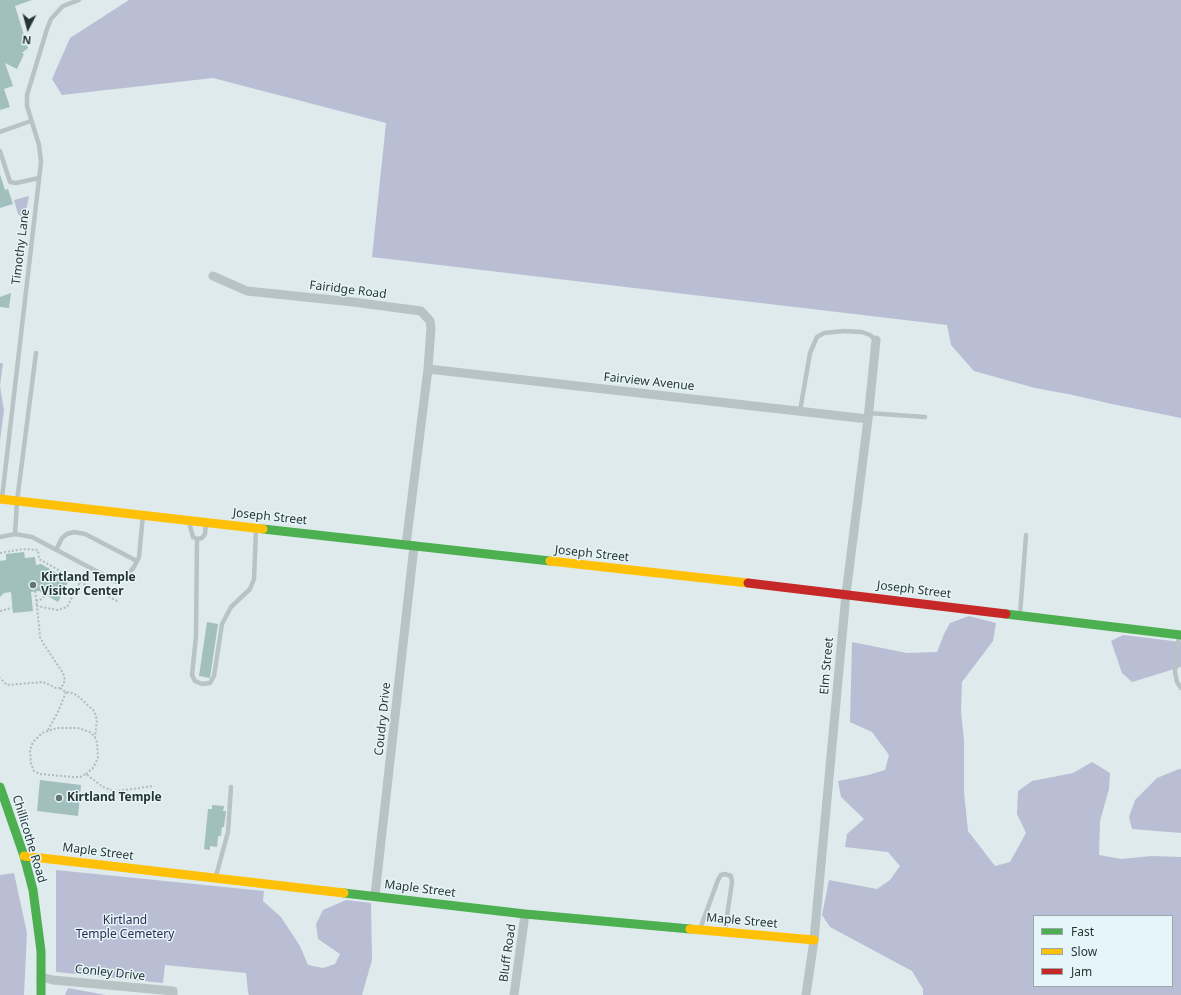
<!DOCTYPE html>
<style>
body{margin:0}
#map{position:relative;width:1181px;height:995px;overflow:hidden;background:#dfeaec;font-family:"Noto Sans",sans-serif}
canvas{display:block}
.legend{position:absolute;left:1033px;top:915px;width:140px;height:72px;box-sizing:border-box;background:#e6f5f9;border:1px solid #9aa8ab;margin:0;padding:5px 7px;list-style:none;font-size:12px;color:#273535}
.legend li{display:flex;align-items:center;gap:8px;height:20px}
.legend b{width:20px;border:1px solid #9aa8ab}
.north{position:absolute;left:8px;top:8px;width:40px;height:40px;-webkit-text-stroke:3px #e6f5f9;paint-order:stroke;rotate:186deg;font-size:11px;font-weight:700;line-height:16px;text-align:center;color:#273535}
.north::after{content:'';display:block;margin:auto;width:14px;height:18px;background:#273535;clip-path:polygon(50% 0,100% 100%,50% 72%,0 100%)}
</style>
<div id="map">
<canvas width="1181" height="995"></canvas>
<ul class="legend">
<li><b style="height:5px;background:#4caf50"></b>Fast</li>
<li><b style="height:5px;background:#ffc107"></b>Slow</li>
<li><b style="height:5px;background:#c62828"></b>Jam</li>
</ul>
<div class="north">N</div>
</div>
<script>
const c = document.querySelector('canvas').getContext('2d');
c.lineJoin = 'round';
function fillPath(path, color) {
  c.fillStyle = color;
  c.fill(path, 'evenodd');
}
function toPath(rows) {
  const path = new Path2D();
  for (const r of rows) {
    path.moveTo(r[0], r[1]);
    for (let i = 2; i < r.length; i += 2) path.lineTo(r[i], r[i + 1]);
  }
  return path;
}
function trace(path, color, width, dash) {
  c.strokeStyle = color;
  c.lineWidth = width;
  c.lineCap = dash ? 'butt' : 'round';
  c.setLineDash(dash || []);
  c.stroke(path);
}
function drawText(font, color, halo, rows, align = 'center') {
  c.font = font + ' "Noto Sans",sans-serif';
  c.lineWidth = 3;
  c.setLineDash([]);
  c.textBaseline = 'middle';
  c.strokeStyle = halo;
  c.fillStyle = color;
  for (const [text, x, y, turn = 0] of rows) {
    c.save();
    c.translate(x, y);
    c.rotate((+turn || 0) * Math.PI / 180);
    c.textAlign = isNaN(turn) ? turn : align;
    if (halo) c.strokeText(text, 0, 0);
    c.fillText(text, 0, 0);
    c.restore();
  }
}
fillPath(toPath([
 [129,0,1181,0,1181,418,1112,404,1068,394,1035,388,974,371,951,345,947,325,372,257,386,123,213,78,62,95,52,79,70,38],
 [29,196,27,206,22,217,18,214,14,200],
 [0,363,3,363,0,386,4,410,0,441],
 [969,616,996,623,993,641,962,682,961,711,964,741,964,792,968,831,995,866,1010,862,1026,833,1017,814,1018,791,1032,781,1073,773,1092,762,1110,773,1109,789,1100,821,1099,855,1121,859,1152,856,1181,857,1181,995,923,995,923,989,912,971,830,927,822,915,829,880,877,889,890,880,900,866,888,852,845,847,847,834,864,819,841,797,838,781,868,775,885,770,889,755,872,732,850,722,852,642,907,653,937,652,944,634,950,623],
 [1034,916,1172,916,1172,986,1034,986],
 [1123,635,1181,642,1181,667,1132,682,1122,673,1111,641],
 [1179,769,1181,769,1181,833,1132,829,1129,817,1135,800,1157,778],
 [56,870,264,891,263,901,281,917,300,946,308,965,323,968,335,964,340,954,318,939,316,924,323,910,346,900,371,903,372,960,362,995,249,995,248,992,246,973,165,965,163,983,56,972],
 [14,873,27,933,24,995,0,995,0,875],
 [68,988,106,995,65,995]
]), '#b9bed4');
fillPath(toPath([
 [0,0,32,0,15,6,28,48,22,53,24,54,17,69,5,63,13,86,4,89,10,107,0,110],
 [0,174,5,190,8,189,13,204,0,208],
 [11,293,9,308,0,307,0,297],
 [24,552,25,558,35,557,36,565,41,564,69,580,58,602,39,591,31,592,33,611,13,613,11,592,4,593,0,597,0,561,6,560,6,554],
 [207,622,218,624,210,678,199,676],
 [40,780,81,785,78,816,37,811],
 [212,805,224,806,223,811,226,811,224,827,222,827,221,836,218,836,217,847,210,846,210,850,204,849,208,809,212,809]
]), '#a1bfbd');
trace(toPath([
 [0,553,23,549,38,550,39,559,80,582,67,607,58,610,37,606,40,637,43,643,63,673,65,680,63,685,60,688,56,688,43,682,7,685,0,678],
 [80,582,119,602],
 [35,591,37,606],
 [36,601,42,599,45,595],
 [0,611,12,608],
 [60,688,66,692,73,693,79,697,94,711,97,720,95,737],
 [48,730,58,712,66,692],
 [86,774,93,768,98,758,97,743,95,737,90,732,78,728,57,728,42,733,33,742,30,750,31,764,34,771,40,774,73,777,80,777,86,774,103,787,111,790,117,791,154,786]
]), '#b1bcbd', 2, [2, 2]);
trace(toPath([
 [0,132,31,121],
 [0,151,10,182,16,183,39,178],
 [800,411,810,353,817,337,824,333,844,331,862,332,870,335,876,340],
 [868,413,925,417],
 [2,498,41,162,39,145,27,106,27,95,47,29,51,19,63,6,79,0],
 [189,522,193,537,197,539,202,538,205,534,206,522],
 [15,534,17,501,36,353],
 [0,537,15,534,32,537,117,582,128,574,134,567,139,557,143,515],
 [197,539,196,636,192,675,195,681,202,684,210,683,214,676,222,624,231,607,250,589,254,579,256,529],
 [56,550,62,538,67,534,74,532,85,534,137,561],
 [1020,614,1026,535],
 [1179,635,1175,672,1177,682,1181,688],
 [216,876,228,832,231,787],
 [700,929,718,880,721,875,725,874,731,876,732,882,725,930]
]), '#b8c3c5', 4.5);
trace(toPath([
 [213,276,247,291,353,302,421,311,430,321,431,328,428,369,406,545],
 [428,369,868,419],
 [375,895,414,546],
 [41,977,53,980,173,991,173,995],
 [514,995,525,914],
 [806,995,814,940,846,594,868,419,876,340]
]), '#b8c3c5', 9);
trace(toPath([
 [263,529,550,561],
 [1006,614,1181,635],
 [0,787,24,856,33,890,41,951,41,995],
 [344,893,525,914,690,929]
]), '#4caf50', 9);
trace(toPath([
 [0,499,263,529],
 [550,561,748,583],
 [24,856,344,893],
 [690,929,814,940]
]), '#ffc107', 9);
trace(toPath([
 [748,583,1006,614]
]), '#c62828', 9);
for (const [x, y, r, color] of [
 [33,585,4,"#677475"],
 [59,798,4,"#677475"]
]) {
  const dot = new Path2D();
  dot.arc(x, y, r, 0, 2 * Math.PI);
  c.fillStyle = color;
  c.fill(dot);
  trace(dot, '#e6f5f9', 1.5);
}
drawText('12px', '#273535', '#e6f5f9', [
 ["Timothy Lane",21,247,-83],
 ["Fairidge Road",348,290,7],
 ["Fairview Avenue",649,382,6],
 ["Joseph Street",270,517,6],
 ["Joseph Street",592,554,6],
 ["Joseph Street",914,590,7],
 ["Elm Street",827,666,-85],
 ["Coudry Drive",383,719,-84],
 ["Chillicothe Road",29,839,73],
 ["Maple Street",98,852,7],
 ["Maple Street",420,889,7],
 ["Maple Street",742,921,5],
 ["Bluff Road",508,953,-82],
 ["Conley Drive",110,973,6]
]);
drawText('bold 12px', '#273535', '#e6f5f9', [
 ["Kirtland Temple",41,578],
 ["Visitor Center",41,592],
 ["Kirtland Temple",67,798]
], 'left');
drawText('12px', '#2c2b53', '#e6f5f9', [
 ["Kirtland",125,921],
 ["Temple Cemetery",125,935]
]);
</script>
